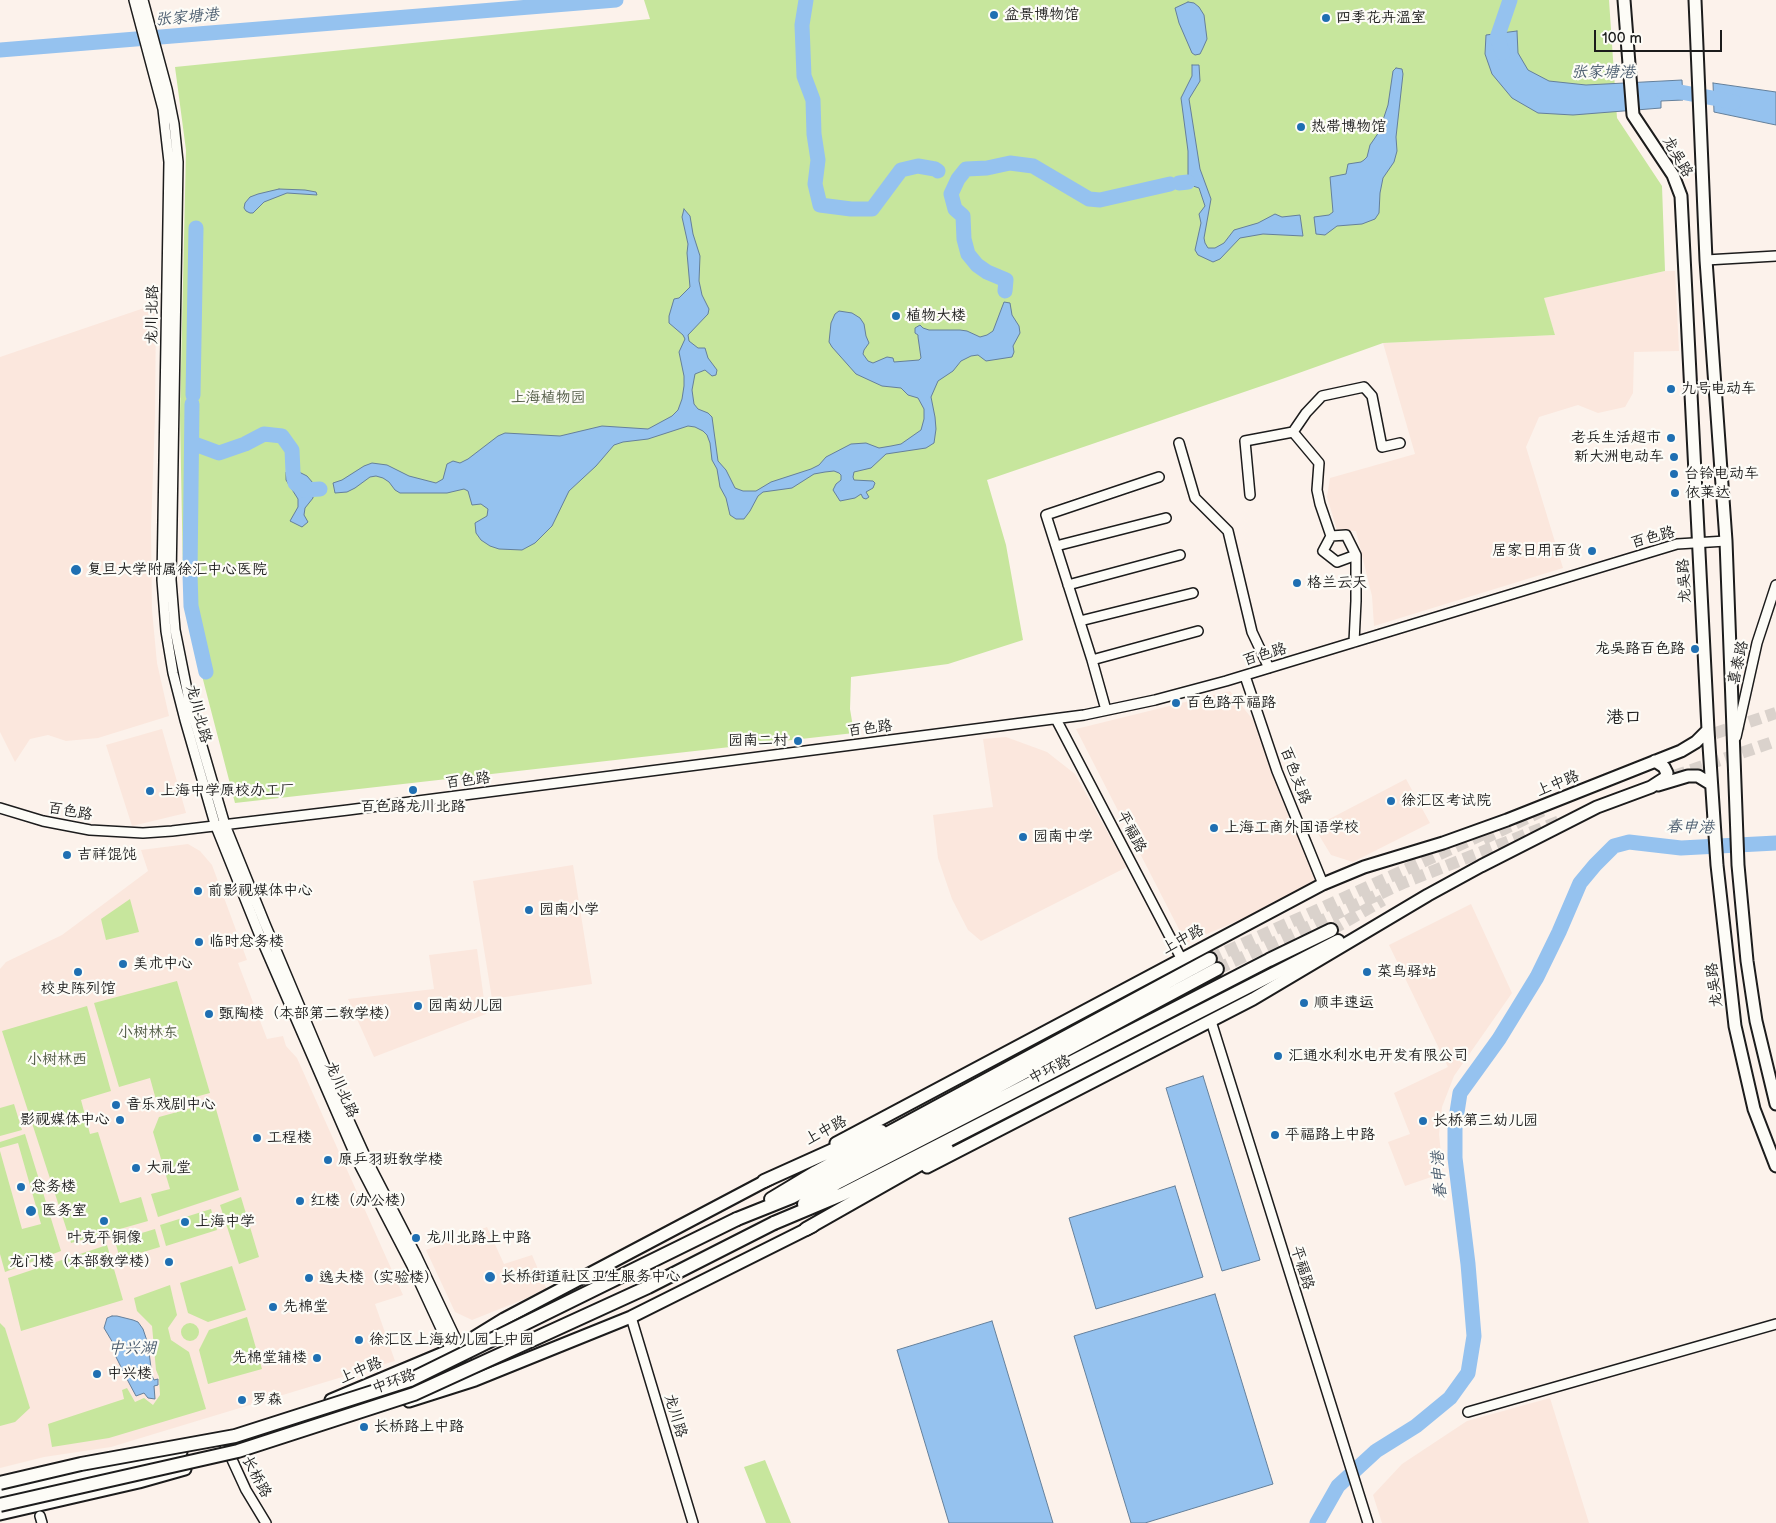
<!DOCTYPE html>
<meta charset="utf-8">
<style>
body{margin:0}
#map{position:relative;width:1776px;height:1523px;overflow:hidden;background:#fcf2eb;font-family:"Balsamiq Sans",sans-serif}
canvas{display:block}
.scale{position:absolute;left:1594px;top:30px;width:128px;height:22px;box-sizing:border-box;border:2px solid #1c1c1c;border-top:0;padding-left:6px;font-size:15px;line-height:18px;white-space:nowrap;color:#1c1c1c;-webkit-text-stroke:4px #fdfcf7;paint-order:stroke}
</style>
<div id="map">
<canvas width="1776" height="1523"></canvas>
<div class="scale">100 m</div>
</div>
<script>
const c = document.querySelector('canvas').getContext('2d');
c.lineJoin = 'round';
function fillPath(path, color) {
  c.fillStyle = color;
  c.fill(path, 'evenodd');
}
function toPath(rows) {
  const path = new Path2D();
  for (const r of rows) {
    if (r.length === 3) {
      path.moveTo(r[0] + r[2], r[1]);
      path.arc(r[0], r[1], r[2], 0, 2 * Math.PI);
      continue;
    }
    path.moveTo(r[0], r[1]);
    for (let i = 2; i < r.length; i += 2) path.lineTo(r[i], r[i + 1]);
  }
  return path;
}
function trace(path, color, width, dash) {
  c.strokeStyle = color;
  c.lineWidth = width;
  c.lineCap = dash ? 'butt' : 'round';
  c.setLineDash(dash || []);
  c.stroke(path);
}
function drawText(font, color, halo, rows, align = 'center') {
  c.font = font + ' "Balsamiq Sans","LXGW WenKai TC",sans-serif';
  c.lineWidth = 4.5;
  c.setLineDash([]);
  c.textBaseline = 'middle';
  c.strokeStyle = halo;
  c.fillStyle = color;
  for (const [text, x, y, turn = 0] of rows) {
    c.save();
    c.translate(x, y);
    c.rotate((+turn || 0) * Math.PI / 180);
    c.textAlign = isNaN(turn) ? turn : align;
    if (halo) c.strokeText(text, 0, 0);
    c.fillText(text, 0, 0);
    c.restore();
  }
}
fillPath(toPath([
 [1665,271,1675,271,1679,351,1634,352,1633,393,1625,407,1598,413,1578,405,1539,417,1526,447,1563,568,1374,626,1372,596,1356,531,1337,530,1327,497,1330,478,1415,454,1383,343,1555,335,1543,298],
 [156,304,155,417,151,529,152,610,157,663,169,716,98,738,66,741,48,735,30,739,15,762,0,732,0,357],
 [1230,691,1265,735,1323,884,1186,943,1076,729],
 [162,729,186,813,132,826,106,745],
 [1006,737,1047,752,1075,774,1127,867,981,941,968,930,952,899,938,858,933,815,993,807,983,739],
 [1406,779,1430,823,1353,862,1331,855,1314,827],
 [188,844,200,851,212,865,247,960,238,963,267,1039,283,1036,286,1046,297,1058,403,1295,375,1304,395,1361,111,1447,44,1457,0,1468,0,969,6,962,62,935,148,871,141,850],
 [573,865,592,984,492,999,473,881],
 [1471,904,1512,993,1454,1076,1442,1107,1439,1134,1443,1173,1405,1186,1388,1142,1410,1134,1394,1093,1448,1067,1389,945],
 [477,949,486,1014,374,1057,348,999,434,989,429,955],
 [487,1227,504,1264,532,1255,547,1290,472,1320,455,1312,426,1250],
 [1550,1398,1589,1523,1382,1523,1373,1495,1402,1464,1467,1421]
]), '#fbe7dd');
fillPath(toPath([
 [644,0,1609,0,1617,118,1662,186,1665,271,1544,298,1555,335,1383,343,1282,379,987,480,1006,545,1023,640,948,664,851,677,850,709,854,733,235,803,193,641,183,576,180,415,186,150,175,67,650,19],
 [130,899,139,932,106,940,101,919],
 [177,981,210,1093,158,1107,150,1078,119,1087,94,1003],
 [87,1006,111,1091,81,1100,90,1134,98,1132,120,1203,141,1197,148,1221,71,1243,2,1031],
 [214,1102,239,1190,158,1217,151,1194,170,1189,153,1132,159,1117],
 [14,1104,22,1130,0,1136,0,1108],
 [25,1134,61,1251,5,1272,0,1254,0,1151,22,1229,41,1224,18,1143,0,1148,0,1142],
 [241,1197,259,1257,239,1264,220,1205],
 [211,1209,217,1230,166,1246,160,1225],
 [155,1229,160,1247,120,1259,115,1241],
 [107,1245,123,1300,21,1331,8,1278],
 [232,1266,246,1310,208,1322,188,1313,180,1283],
 [170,1285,177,1315,168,1328,171,1340,189,1352,206,1409,109,1438,52,1447,48,1424,124,1399,122,1390,127,1388,135,1402,144,1398,153,1405,160,1395,159,1377,156,1370,152,1326,137,1311,134,1298],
 [247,1317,262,1369,208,1384,199,1350,209,1330],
 [190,1332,9],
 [0,1323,5,1328,30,1408,15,1422,0,1426],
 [765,1460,791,1523,766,1523,744,1467]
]), '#c7e69d');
const water = toPath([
 [1188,2,1194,3,1199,7,1204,15,1207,39,1203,48,1200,54,1195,55,1192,53,1179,23,1175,8,1188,2],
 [1517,31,1518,53,1528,70,1549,81,1586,85,1682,80,1683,100,1661,101,1661,108,1573,115,1538,113,1512,98,1492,74,1485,54,1486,35,1517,31],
 [1192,65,1199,65,1200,81,1189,99,1200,169,1211,199,1204,238,1205,243,1208,248,1215,248,1224,243,1234,230,1258,223,1275,214,1282,217,1300,215,1303,236,1263,234,1240,238,1220,259,1213,262,1198,255,1195,250,1201,223,1199,214,1205,206,1199,188,1190,185,1188,182,1188,151,1181,98,1192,76,1192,65],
 [1396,68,1402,69,1403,74,1396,137,1397,151,1394,162,1383,178,1380,193,1379,213,1375,219,1362,224,1337,226,1325,235,1316,234,1314,217,1329,215,1333,212,1330,177,1346,174,1348,164,1361,162,1364,160,1367,157,1370,145,1379,132,1388,105,1393,71,1396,68],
 [1713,83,1776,92,1776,125,1714,112,1713,83],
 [279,189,305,190,316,192,317,195,287,193,264,202,253,213,250,213,246,211,244,208,245,203,250,197,258,194,279,189],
 [684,209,690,216,693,234,700,256,699,281,702,295,709,309,708,314,688,335,689,341,698,348,705,348,708,358,717,370,716,375,712,376,705,370,695,374,692,390,694,404,698,409,708,413,712,417,718,461,726,470,735,488,743,491,756,491,771,482,811,469,819,465,826,457,851,444,866,443,879,448,891,446,901,444,921,430,924,419,924,409,918,398,908,395,901,388,882,386,856,374,832,347,829,342,831,323,835,314,839,311,852,313,860,318,864,324,866,336,869,343,864,350,863,354,868,361,873,363,887,357,893,358,894,362,919,360,921,358,918,337,918,335,915,333,915,328,920,325,923,328,929,330,960,330,967,331,980,337,987,335,993,331,1004,302,1010,303,1012,315,1019,326,1020,333,1013,346,1014,352,1012,357,986,361,978,355,971,356,961,361,953,371,938,381,931,397,935,417,936,429,934,443,926,448,886,454,871,468,854,472,853,477,854,480,873,481,875,483,873,488,866,492,869,497,866,499,863,498,861,494,855,498,840,501,833,490,836,484,841,480,841,475,839,473,834,471,825,472,814,474,792,488,763,492,758,496,750,511,744,519,736,519,730,515,726,498,720,487,717,469,712,460,710,443,707,435,703,431,695,427,688,426,648,439,623,442,614,445,596,466,569,491,552,526,535,543,522,550,499,549,490,546,481,540,476,533,475,523,487,516,488,509,481,504,472,505,468,491,464,489,447,493,400,493,395,490,389,482,383,478,376,476,370,477,355,488,347,492,335,493,333,483,342,480,364,466,372,463,387,465,409,476,436,483,443,479,447,464,453,461,460,463,468,459,498,436,505,433,560,436,602,426,648,429,672,416,678,410,682,399,684,386,684,376,679,352,685,339,683,335,669,323,669,316,674,299,679,298,690,287,687,253,688,244,682,217,684,209],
 [293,469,307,476,313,483,313,498,305,508,304,515,308,522,302,527,290,521,298,507,298,499,286,480,286,472,293,469],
 [1203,1076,1260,1260,1222,1271,1166,1088,1203,1076],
 [1175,1186,1203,1277,1096,1309,1069,1218,1175,1186],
 [1215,1294,1273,1484,1145,1523,1131,1523,1074,1336,1215,1294],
 [112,1316,117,1316,133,1320,138,1322,143,1329,148,1344,152,1376,154,1380,158,1379,158,1385,154,1386,155,1399,148,1398,144,1393,136,1396,128,1381,116,1357,113,1343,104,1328,107,1318,112,1316],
 [992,1321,1053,1523,949,1523,897,1350,992,1321]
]);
fillPath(water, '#95c2ef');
trace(water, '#65809b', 1);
trace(toPath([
 [806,0,802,25,804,76,813,100,814,134,818,160,815,184,820,205,851,209,872,209,901,170,918,166,935,169,938,171],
 [0,50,616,0],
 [1503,53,1497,38,1510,0],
 [1663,91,1675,91,1734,102],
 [1179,183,1188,182],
 [1005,291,1006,280,987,272,977,265,968,254,964,239,963,216,955,209,951,194,958,179,966,169,987,168,1010,163,1033,166,1089,199,1100,200,1170,184],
 [193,395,196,228],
 [192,404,190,574,191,606,206,672],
 [192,443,219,453,245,444,264,434,282,436,292,450,293,472,295,483,304,490,320,489],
 [1317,1523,1338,1486,1376,1451,1416,1426,1450,1398,1468,1373,1474,1336,1468,1264,1455,1158,1455,1125,1460,1093,1499,1039,1537,977,1559,932,1580,883,1595,865,1614,846,1629,842,1681,848,1776,843]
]), '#95c2ef', 15);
trace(toPath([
 [1698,739,1776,713],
 [1674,776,1776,741],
 [1483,839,1546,809],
 [1331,930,1383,900],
 [1210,959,1490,831],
 [1217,969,1403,883,1560,821]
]), '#dad2cc', 12, [12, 6]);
const minor = toPath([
 [134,0,163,109,169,162,162,580,166,631,173,673,185,720,215,824,260,936,359,1164,412,1266,463,1376],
 [143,0,167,89,174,124,178,162,171,580,175,630,190,705,225,825,265,924,331,1081,367,1160,416,1255,472,1373],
 [1706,260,1776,256],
 [1179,443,1195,498,1228,531,1252,632,1269,668],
 [1159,477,1046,515,1092,660,1198,631],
 [1250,495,1245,441,1293,432],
 [1331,536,1320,504,1317,490,1319,463,1293,432,1306,413,1322,396,1364,387,1372,396,1382,447,1400,443],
 [1056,546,1166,518],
 [1068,585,1180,555],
 [1080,621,1193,593],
 [1354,642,1356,601,1356,555,1346,535,1331,536,1323,551,1337,562,1356,555],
 [1092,660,1106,710],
 [1245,676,1277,771,1323,884],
 [1056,719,1181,958],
 [1736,737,1757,643,1776,585],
 [0,808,43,821,90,830,143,833,172,831,348,810,1084,715,1155,700,1226,681,1677,544,1726,541],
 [1211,1021,1368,1523],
 [631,1317,693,1523],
 [1468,1412,1776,1324],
 [224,1442,246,1490,266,1523],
 [40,1516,42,1523]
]);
const major = toPath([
 [1624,0,1633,115,1673,175,1681,196,1708,730,1717,865,1735,1026,1754,1109,1776,1166],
 [1695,0,1706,260,1726,541,1738,865,1747,961,1756,1021,1776,1104],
 [1658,785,1688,776,1698,776,1711,784],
 [836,1143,1323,884,1364,867,1443,843,1507,820,1681,751,1696,742,1708,730],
 [927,1167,1253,999,1428,895,1481,866,1597,807,1651,787,1665,778,1667,773,1664,767,1655,761],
 [331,1400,460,1346,504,1319,771,1178],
 [409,1401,475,1380,631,1317,813,1226],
 [0,1492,181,1452],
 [0,1514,139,1482,185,1469]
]);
const highway = toPath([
 [764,1181,864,1136,881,1131],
 [771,1199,816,1172,1210,959],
 [804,1204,837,1183,1269,960,1331,930],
 [737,1219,792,1197,1217,969],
 [774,1223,843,1194,1338,941],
 [806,1229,947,1149]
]);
trace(minor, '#1c1c1c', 12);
trace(major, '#1c1c1c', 15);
trace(highway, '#1c1c1c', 16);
trace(minor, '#fdfcf7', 9);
trace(major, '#fdfcf7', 11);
trace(highway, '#fdfcf7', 12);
const highwayBridge = toPath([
 [0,1483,81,1464,235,1436,410,1380,737,1219],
 [0,1505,238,1451,414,1394,648,1287,774,1223]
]);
trace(highwayBridge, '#1c1c1c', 16, []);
trace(highwayBridge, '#fdfcf7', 12);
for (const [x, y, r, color] of [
 [994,15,5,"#1f6fb2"],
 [1326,18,5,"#1f6fb2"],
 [1301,127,5,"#1f6fb2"],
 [896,316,5,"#1f6fb2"],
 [1671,389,5,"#1f6fb2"],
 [1671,438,5,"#1f6fb2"],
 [1674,457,5,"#1f6fb2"],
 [1674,474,5,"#1f6fb2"],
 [1675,493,5,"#1f6fb2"],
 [1592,551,5,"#1f6fb2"],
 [76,570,6,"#1f6fb2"],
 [1297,583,5,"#1f6fb2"],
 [1695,649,5,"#1f6fb2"],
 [1176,703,5,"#1f6fb2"],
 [798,741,5,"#1f6fb2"],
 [413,790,5,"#1f6fb2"],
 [150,791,5,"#1f6fb2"],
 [1391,801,5,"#1f6fb2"],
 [1214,828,5,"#1f6fb2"],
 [1023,837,5,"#1f6fb2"],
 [67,855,5,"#1f6fb2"],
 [198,891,5,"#1f6fb2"],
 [529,910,5,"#1f6fb2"],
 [199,942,5,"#1f6fb2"],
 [123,964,5,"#1f6fb2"],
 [78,972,5,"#1f6fb2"],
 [1367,972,5,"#1f6fb2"],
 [1304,1003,5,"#1f6fb2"],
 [418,1006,5,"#1f6fb2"],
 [209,1014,5,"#1f6fb2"],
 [1278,1056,5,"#1f6fb2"],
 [116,1105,5,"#1f6fb2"],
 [120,1120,5,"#1f6fb2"],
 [1423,1121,5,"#1f6fb2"],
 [1275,1135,5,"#1f6fb2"],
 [257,1138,5,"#1f6fb2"],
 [328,1160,5,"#1f6fb2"],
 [136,1168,5,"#1f6fb2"],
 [21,1187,5,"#1f6fb2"],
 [300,1201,5,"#1f6fb2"],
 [31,1211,6,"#1f6fb2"],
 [104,1221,5,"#1f6fb2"],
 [185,1222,5,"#1f6fb2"],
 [416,1238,5,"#1f6fb2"],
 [169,1262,5,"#1f6fb2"],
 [490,1277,6,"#1f6fb2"],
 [309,1278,5,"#1f6fb2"],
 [273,1307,5,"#1f6fb2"],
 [359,1340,5,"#1f6fb2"],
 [317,1358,5,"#1f6fb2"],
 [97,1374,5,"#1f6fb2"],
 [242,1400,5,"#1f6fb2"],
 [364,1427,5,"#1f6fb2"]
]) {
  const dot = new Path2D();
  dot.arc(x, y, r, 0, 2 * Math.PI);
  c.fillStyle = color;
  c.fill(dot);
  trace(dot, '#fdfcf7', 2);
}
drawText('15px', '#1c1c1c', '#fdfcf7', [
 ["盆景博物馆",1004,15],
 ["四季花卉温室",1336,18],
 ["热带博物馆",1311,127],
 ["植物大楼",906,316],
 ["九号电动车",1681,389],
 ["老兵生活超市",1661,438,"right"],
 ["新大洲电动车",1664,457,"right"],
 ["台铃电动车",1684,474],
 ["依莱达",1685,493],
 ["居家日用百货",1582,551,"right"],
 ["复旦大学附属徐汇中心医院",87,570],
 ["格兰云天",1307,583],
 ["龙吴路百色路",1685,649,"right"],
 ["百色路平福路",1186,703],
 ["园南二村",788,741,"right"],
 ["上海中学原校办工厂",160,791],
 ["徐汇区考试院",1401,801],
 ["百色路龙川北路",413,807,"center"],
 ["上海工商外国语学校",1224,828],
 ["园南中学",1033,837],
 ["吉祥馄饨",77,855],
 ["前影视媒体中心",208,891],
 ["园南小学",539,910],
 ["临时总务楼",209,942],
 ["美术中心",133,964],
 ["菜鸟驿站",1377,972],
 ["校史陈列馆",78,989,"center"],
 ["顺丰速运",1314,1003],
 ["园南幼儿园",428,1006],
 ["甄陶楼（本部第二教学楼）",219,1014],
 ["汇通水利水电开发有限公司",1288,1056],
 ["音乐戏剧中心",126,1105],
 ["影视媒体中心",110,1120,"right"],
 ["长桥第三幼儿园",1433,1121],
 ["平福路上中路",1285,1135],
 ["工程楼",267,1138],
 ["原乒羽班教学楼",338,1160],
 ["大礼堂",146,1168],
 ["总务楼",31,1187],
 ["红楼（办公楼）",310,1201],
 ["医务室",42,1211],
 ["上海中学",195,1222],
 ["叶克平铜像",104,1238,"center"],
 ["龙川北路上中路",426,1238],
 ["龙门楼（本部教学楼）",159,1262,"right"],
 ["长桥街道社区卫生服务中心",501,1277],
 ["逸夫楼（实验楼）",319,1278],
 ["先棉堂",283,1307],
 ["徐汇区上海幼儿园上中园",369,1340],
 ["先棉堂辅楼",307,1358,"right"],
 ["中兴楼",107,1374],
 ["罗森",252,1400],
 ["长桥路上中路",374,1427]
], 'left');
drawText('15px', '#1c1c1c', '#fdfcf7', [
 ["龙吴路",1677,157,60],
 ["龙川北路",153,315,-89],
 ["百色路",1653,538,-15],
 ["龙吴路",1685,581,-93],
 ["百色路",1265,655,-17],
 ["喜泰路",1739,663,-77],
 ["龙川北路",198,714,75],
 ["百色路",870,729,-7],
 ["百色支路",1295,776,69],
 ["百色路",468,781,-7],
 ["上中路",1558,784,-22],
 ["百色路",70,812,10],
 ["平福路",1131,832,62],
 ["上中路",1183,940,-28],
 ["龙吴路",1715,985,-97],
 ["中环路",1050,1070,-27],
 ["龙川北路",341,1090,66],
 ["上中路",826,1131,-28],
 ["平福路",1302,1268,73],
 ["上中路",361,1371,-23],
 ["中环路",394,1382,-20],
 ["龙川路",675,1416,73],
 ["长桥路",256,1477,62]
]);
drawText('15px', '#4f5943', '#fdfcf7', [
 ["上海植物园",548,398],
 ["小树林东",148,1033],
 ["小树林西",57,1060]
]);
drawText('italic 16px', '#4c5e70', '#fdfcf7', [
 ["张家塘港",187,18,-5],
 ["张家塘港",1603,73],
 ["春申港",1690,828,1],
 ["春申港",1440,1175,-94],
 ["中兴湖",132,1349]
]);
drawText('18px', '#1c1c1c', '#fdfcf7', [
 ["港口",1624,718]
]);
</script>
